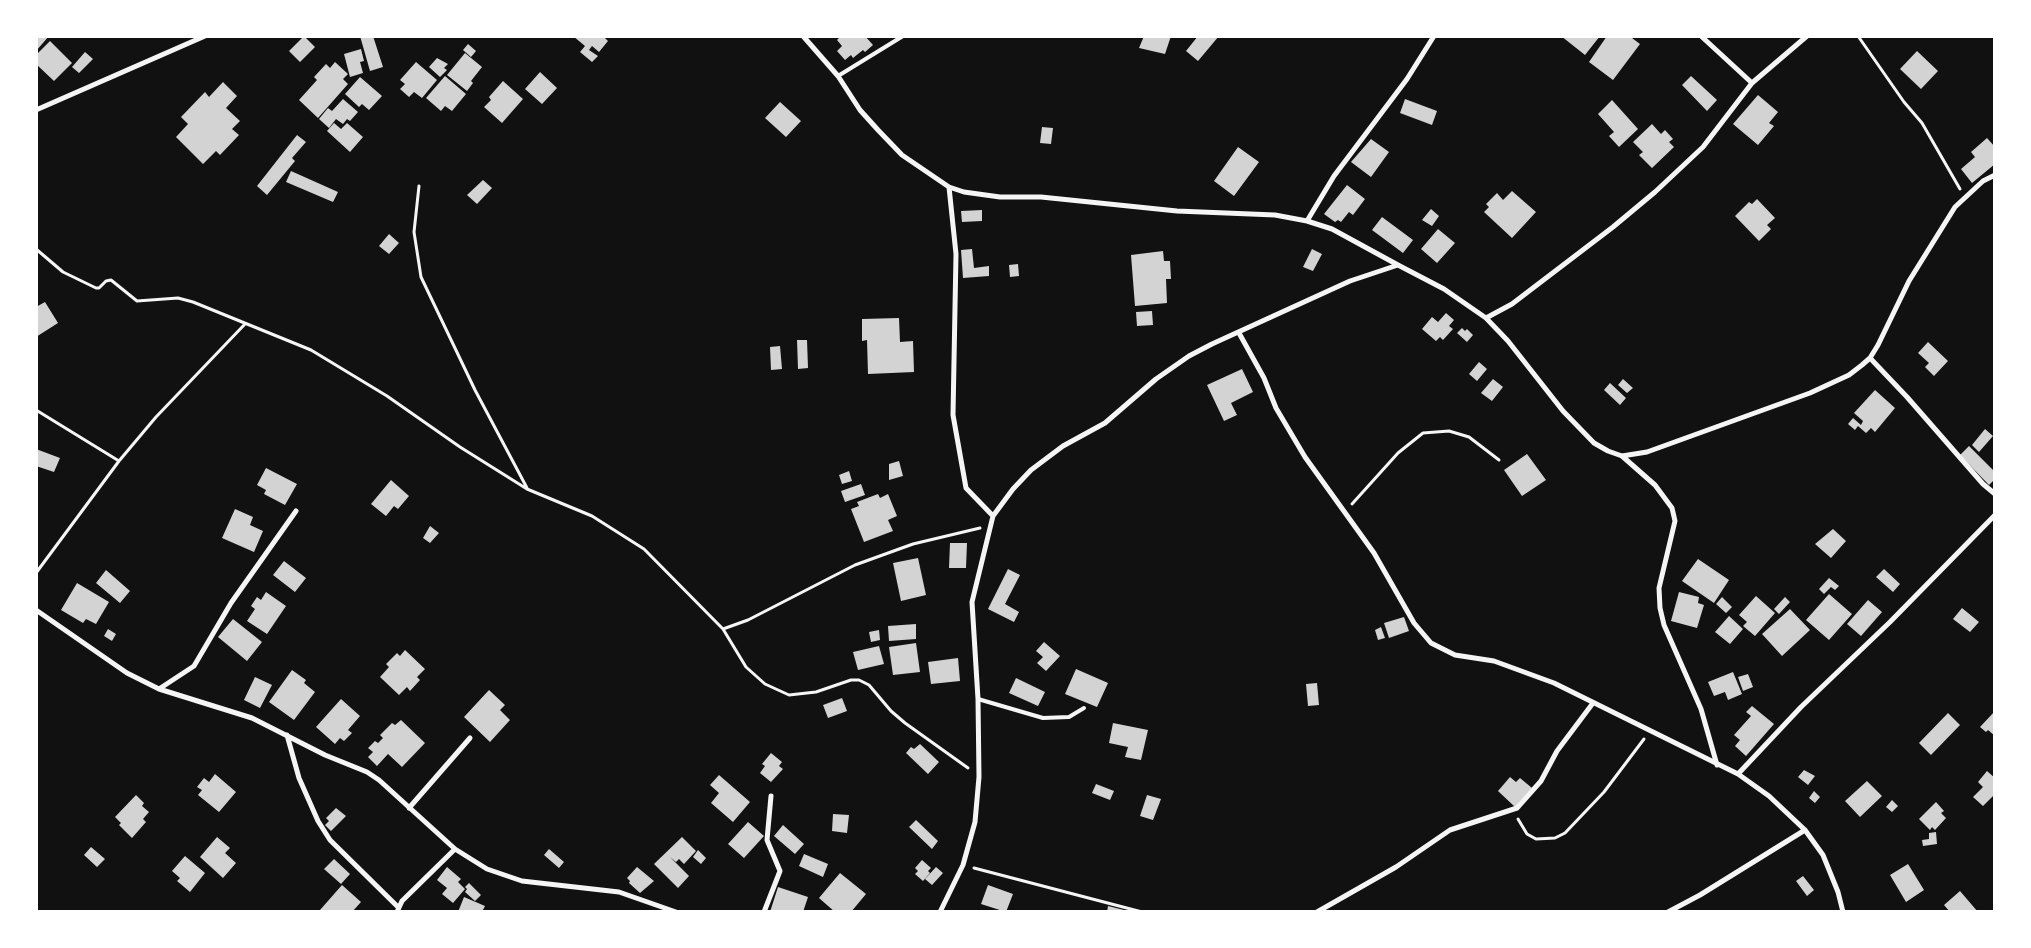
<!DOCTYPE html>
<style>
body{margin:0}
#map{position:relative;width:2031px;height:948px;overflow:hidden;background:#111;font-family:"Exo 2",sans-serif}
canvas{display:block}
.frame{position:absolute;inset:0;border:38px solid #fff;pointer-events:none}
</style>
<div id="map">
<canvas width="2031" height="948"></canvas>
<div class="frame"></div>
</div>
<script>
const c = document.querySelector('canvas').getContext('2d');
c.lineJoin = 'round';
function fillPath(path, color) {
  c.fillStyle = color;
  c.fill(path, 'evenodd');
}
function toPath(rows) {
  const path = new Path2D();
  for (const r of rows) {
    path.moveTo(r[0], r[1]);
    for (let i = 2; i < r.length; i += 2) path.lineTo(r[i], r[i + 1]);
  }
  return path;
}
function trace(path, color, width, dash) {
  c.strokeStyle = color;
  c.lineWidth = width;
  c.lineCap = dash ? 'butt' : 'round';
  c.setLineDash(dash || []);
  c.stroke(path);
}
fillPath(toPath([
 [36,36,49,36,36,51],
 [304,36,315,47,300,62,289,51],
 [360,36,373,36,383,67,370,71],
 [573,36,606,36,605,38,608,41,599,52,592,46,589,50,598,56,592,62,580,52,585,46],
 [841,36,865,36,873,45,865,52,863,50,853,58,851,55,845,60,837,51,842,46,837,40],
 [1144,36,1171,36,1165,54,1139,48],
 [1198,36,1219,36,1198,61,1186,51],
 [1561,36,1600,36,1585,55],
 [1607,36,1634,36,1632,38,1640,44,1613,80,1589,62],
 [50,41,72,63,54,81,36,64,36,55],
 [468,44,476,51,471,57,463,50],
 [361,49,364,61,360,62,363,73,350,77,344,54],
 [1917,51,1938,71,1921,89,1900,69],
 [85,52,93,59,79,73,72,67],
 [465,53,482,67,471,81,473,83,467,91,447,75],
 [437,58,448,64,444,68,447,70,440,77,429,67],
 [335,62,348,74,343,79,348,84,318,118,299,100,317,80,314,77,326,64,330,68],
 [416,62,437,80,422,98,414,92,409,97,400,89,405,84,400,80],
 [540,72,557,88,542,104,525,89],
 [445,76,466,94,452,111,445,106,441,111,426,98],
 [1691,76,1717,100,1707,111,1682,85],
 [360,77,382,96,369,110,362,104,359,107,345,94],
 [503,81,523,99,502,123,484,107,491,100,489,97],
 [223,82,237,96,226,108,240,121,232,129,239,135,220,155,216,151,203,164,176,137,188,124,181,117,205,92,209,97],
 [1758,95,1778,112,1769,123,1774,126,1758,145,1733,124],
 [343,99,358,112,350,121,347,119,343,124,336,119,329,128,319,119,328,108,332,111],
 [1405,99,1437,111,1432,125,1400,113],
 [1612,100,1638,129,1619,147,1609,136,1614,132,1598,114],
 [780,102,801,121,786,137,765,118],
 [334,123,341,129,347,123,363,137,350,152,327,131],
 [1652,124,1661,134,1665,130,1673,139,1669,142,1674,147,1652,168,1639,155,1643,152,1633,142],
 [1042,127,1053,128,1051,144,1040,143],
 [297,135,306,142,292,158,295,161,267,195,257,186],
 [1987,138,1995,147,1995,164,1972,183,1961,169,1975,157,1971,152],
 [1371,139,1389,152,1371,177,1351,162],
 [1238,147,1259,162,1234,196,1214,181],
 [291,171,338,192,333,202,286,182],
 [483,180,492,188,477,204,467,195],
 [1347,185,1365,199,1353,215,1349,212,1341,222,1338,220,1335,222,1324,214],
 [1512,191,1536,212,1512,238,1484,212,1489,207,1486,204,1497,193,1503,200],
 [1757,199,1775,218,1767,225,1771,229,1759,241,1735,216,1749,202,1752,204],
 [1431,209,1439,216,1432,226,1422,220],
 [982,210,982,221,962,222,961,211],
 [1382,217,1413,240,1403,253,1372,230],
 [1438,229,1455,243,1437,263,1421,249],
 [389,234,399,243,389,254,379,246],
 [972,249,974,268,989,266,989,276,963,278,961,250],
 [1312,249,1322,254,1313,271,1303,267],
 [1163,251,1164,261,1170,261,1171,279,1166,279,1167,303,1135,306,1131,255],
 [1018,264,1019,276,1010,277,1009,265],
 [45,302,58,323,36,337,36,307],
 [1152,311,1153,325,1137,326,1136,312],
 [1446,313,1454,320,1449,326,1453,329,1443,340,1440,337,1436,341,1422,329,1432,317,1438,322],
 [899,318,900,342,913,341,914,372,868,374,867,340,862,341,862,319],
 [1462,328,1465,331,1467,329,1473,335,1467,342,1457,333],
 [797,340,807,340,808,368,798,369],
 [1928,342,1948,361,1934,376,1925,367,1929,363,1918,353],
 [780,346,782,369,771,370,770,347],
 [1479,362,1487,369,1477,381,1469,374],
 [1242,369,1253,392,1231,403,1237,415,1224,421,1207,385],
 [1493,379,1503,387,1492,401,1481,393],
 [1623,379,1633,388,1627,393,1618,385],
 [1610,383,1626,398,1620,405,1604,390],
 [1875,390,1895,408,1875,432,1871,428,1866,433,1858,426,1855,430,1848,424,1853,418,1861,425,1863,421,1854,413],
 [1985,429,1993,436,1979,452,1972,445],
 [1969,446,1995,472,1995,479,1989,485,1960,455],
 [36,449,60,458,54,472,36,466],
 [1527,454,1546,480,1522,496,1504,470],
 [899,461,903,476,889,480,889,464],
 [266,468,297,484,285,505,264,494,266,490,257,485],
 [849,471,852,481,842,484,839,475],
 [391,480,409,496,398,509,394,506,386,516,371,504],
 [861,484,865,495,845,502,841,491],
 [878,494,880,498,888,494,897,516,888,520,893,531,864,542,851,509,859,506,857,502],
 [235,509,253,517,250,525,263,531,254,552,222,538],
 [430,526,439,533,430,543,423,538],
 [1833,529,1846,541,1831,558,1815,544],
 [950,543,967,543,966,568,949,568],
 [918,558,926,595,901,601,893,563],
 [1698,559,1729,580,1714,603,1682,581],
 [284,561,306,578,295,592,273,575],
 [1008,569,1020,575,1005,604,1019,612,1014,622,988,609],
 [1884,569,1900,584,1893,592,1876,577],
 [106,570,130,591,120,603,96,583],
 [1829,578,1839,586,1835,590,1831,587,1824,594,1819,589],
 [77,583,109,602,96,624,86,619,83,623,61,610],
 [266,592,286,606,267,634,247,621,255,609,251,606,257,597,261,600],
 [1679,592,1699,597,1698,603,1704,605,1697,628,1671,621],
 [1829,594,1852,614,1829,640,1806,620],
 [1756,596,1775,613,1755,636,1743,626,1747,622,1739,615],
 [1722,597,1732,607,1726,613,1716,604],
 [1785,597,1790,602,1779,614,1774,609],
 [1868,600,1882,612,1861,636,1847,624],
 [1962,608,1979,622,1970,632,1953,619],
 [1790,609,1810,630,1782,656,1762,634],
 [1729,616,1743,629,1730,644,1715,632],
 [1404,617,1409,631,1389,638,1384,623],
 [233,619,262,642,247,661,218,637],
 [916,624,916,639,889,641,888,626],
 [1381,627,1385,638,1378,640,1375,630],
 [108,629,116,634,112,641,104,636],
 [879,630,880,640,871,642,869,632],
 [1044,642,1060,656,1046,671,1037,663,1043,657,1036,651],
 [916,643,920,672,893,675,889,647],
 [879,646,884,664,858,670,853,652],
 [405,650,425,669,417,677,420,680,410,691,407,687,399,695,380,677,389,667,386,664,397,653,400,656],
 [958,658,960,681,931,684,928,662],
 [1076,669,1108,683,1097,707,1065,694],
 [292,670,306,680,304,683,315,692,294,720,269,702],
 [1733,672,1742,694,1728,700,1725,692,1714,696,1708,682],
 [1748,674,1753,687,1743,691,1738,677],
 [255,677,272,685,260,708,244,700],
 [1016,678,1045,692,1038,706,1009,693],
 [1317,683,1319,705,1308,706,1306,684],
 [489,690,505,705,500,710,510,720,490,742,464,717],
 [842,698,847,711,828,718,823,705],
 [341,699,360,716,348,730,352,733,344,741,340,738,335,744,316,727],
 [1752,706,1774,724,1746,756,1735,746,1740,740,1734,735,1751,716,1746,712],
 [1995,711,1995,736,1988,730,1986,732,1980,727],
 [1948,713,1960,725,1931,755,1919,743],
 [401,720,425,743,402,767,388,754,377,766,368,757,373,752,368,748,375,741,378,743,383,738,380,735,392,723,395,725],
 [1113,723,1148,730,1141,760,1125,757,1128,747,1109,743],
 [920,744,939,762,928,774,906,753,911,747,914,749],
 [771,753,782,762,779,766,783,769,771,782,760,773,765,766,762,764],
 [1804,770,1815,776,1808,785,1798,777],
 [1987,771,1995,778,1995,794,1983,806,1973,797,1983,787,1978,782],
 [215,774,236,792,219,812,198,795,202,790,197,787,204,778,209,782],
 [719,775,750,802,733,822,711,803,719,793,710,785],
 [1510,777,1516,782,1520,778,1532,788,1515,807,1498,791],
 [1867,781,1882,796,1860,817,1845,801],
 [1096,784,1114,791,1110,800,1092,793],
 [1814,791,1820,797,1815,803,1809,798],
 [136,795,144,803,142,806,149,812,143,819,146,822,132,838,119,825,121,823,115,817],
 [1147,795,1161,799,1153,820,1140,816],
 [1892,800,1898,806,1892,812,1886,807],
 [1936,802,1944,811,1941,813,1946,818,1935,830,1932,827,1930,830,1919,819],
 [336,808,346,816,331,831,325,825,329,821,326,818],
 [833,814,849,815,847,833,832,831],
 [916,820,938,841,932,849,909,827],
 [748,822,764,836,744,858,728,844],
 [783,825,804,844,795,854,774,836],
 [1936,832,1937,844,1923,846,1922,840,1929,839,1929,833],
 [217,837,230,848,225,853,236,863,223,878,200,857],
 [682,837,696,851,684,864,679,859,676,862,670,857,689,876,678,888,654,864],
 [91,847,105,859,97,867,84,855],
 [549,849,564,862,559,868,544,855],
 [698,850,706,858,701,864,693,857],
 [804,854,828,864,823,877,799,866],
 [185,856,205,873,190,892,177,881,180,878,172,871],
 [334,859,350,874,341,884,324,869],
 [922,860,931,868,928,871,930,873,923,881,915,874,918,871,915,868],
 [1908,864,1924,890,1906,902,1890,875],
 [447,867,461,879,458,882,465,889,453,903,442,894,447,888,437,880],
 [637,867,654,881,640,893,629,883,630,881,627,878],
 [936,867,943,873,932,885,925,879],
 [840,873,866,894,851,912,835,912,819,898],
 [1803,876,1814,890,1807,896,1796,881],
 [469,883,481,895,475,901,465,892,467,889,465,887],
 [342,885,361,902,352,912,322,912,320,910],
 [988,885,1013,894,1006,912,981,904],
 [778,887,808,897,803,912,770,912],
 [1960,891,1978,912,1950,912,1944,905],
 [464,897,485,906,482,912,458,912],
 [1108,906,1128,911,1128,912,1107,912]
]), '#d3d3d3');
trace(toPath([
 [1858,36,1904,102,1922,123,1960,189],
 [419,186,414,232,421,277,475,390,527,488],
 [36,249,63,272,96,288,99,288,106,281,111,280,137,301,178,298,193,302,311,350,387,396,460,447,527,489,592,516,644,549,723,629,746,667,765,684,789,695,816,692,851,680,859,680,869,685,891,711,905,723,968,768],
 [36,410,119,461],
 [1352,504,1398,453,1423,433,1449,431,1469,437,1499,460],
 [36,573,119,461,156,417,245,324],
 [723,629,748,620,855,565,913,544,980,528],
 [1518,819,1527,834,1536,839,1555,838,1565,833,1604,792,1644,739],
 [974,868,1142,912]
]), '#f5f5f5', 3);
trace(toPath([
 [838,76,903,36],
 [978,699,1043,718,1069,717,1084,708]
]), '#f5f5f5', 4);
trace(toPath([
 [803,36,838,76,860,110,878,130,902,155,949,187,964,192,1000,197,1041,197,1177,211,1275,215,1307,221,1332,229,1398,265],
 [1701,36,1752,83],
 [36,110,205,36],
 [949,187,956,254,953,415,966,488,993,516],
 [1307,221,1334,176,1407,79,1434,36],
 [1486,318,1512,304,1613,227,1655,192,1703,147,1752,83,1807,36],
 [1239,333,1264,378,1276,408,1305,457,1374,553,1414,623,1431,643,1455,655,1494,661,1554,683,1738,774,1769,796,1805,830,1823,855,1838,892,1843,912],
 [1870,358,1907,397,1983,484,1995,494],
 [1622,456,1655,485,1672,508,1675,521,1659,588,1660,608,1664,625,1701,709,1717,765],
 [36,610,127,673,159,689,252,718,325,755,367,772,379,780,455,849,487,869,522,881,619,892,676,912],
 [159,689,194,666,231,603,296,511],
 [287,735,299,778,318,821,330,840,398,907],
 [1738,774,1801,707,1890,622,1995,515],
 [409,808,470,738],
 [397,912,402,901,455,849],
 [764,912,780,871,767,840,771,796],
 [940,912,963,865,975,822,979,777,978,699,972,602,993,516,1013,489,1031,470,1063,446,1105,423,1156,379,1189,356,1212,344,1350,281,1398,265,1444,289,1486,318,1508,341,1563,411,1594,443,1608,451,1622,456,1647,452,1810,393,1849,375,1862,365,1870,358,1878,345,1909,281,1955,207,1983,181,1995,175],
 [1317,912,1396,867,1450,830,1517,808,1541,781,1557,751,1593,703],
 [1668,912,1700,895,1805,830]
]), '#f5f5f5', 5);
</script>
